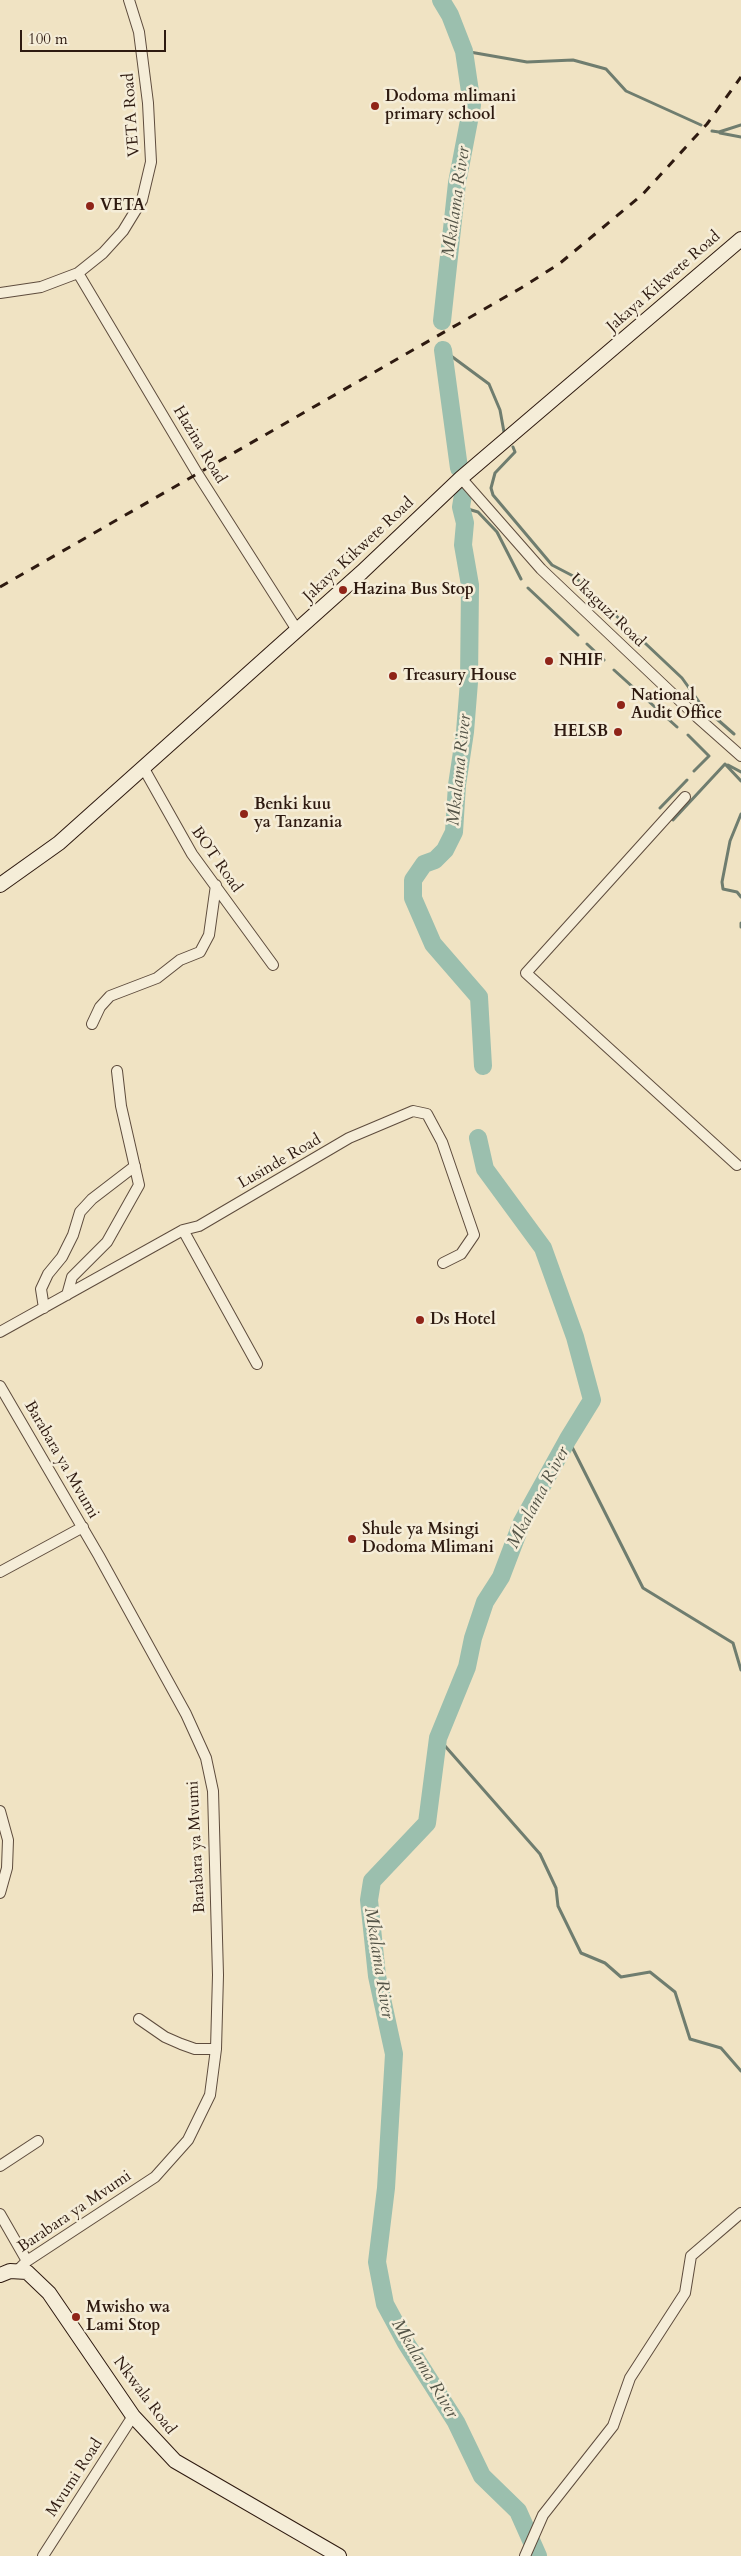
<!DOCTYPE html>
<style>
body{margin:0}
#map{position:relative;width:741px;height:2556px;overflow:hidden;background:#f0e3c3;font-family:Cardo,serif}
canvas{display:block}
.scale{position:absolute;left:20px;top:30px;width:146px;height:22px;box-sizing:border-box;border:2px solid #2e1a10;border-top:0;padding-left:6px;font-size:15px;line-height:18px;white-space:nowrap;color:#2e1a10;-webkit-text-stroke:4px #f5edd8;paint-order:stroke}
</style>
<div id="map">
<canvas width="741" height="2556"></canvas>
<div class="scale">100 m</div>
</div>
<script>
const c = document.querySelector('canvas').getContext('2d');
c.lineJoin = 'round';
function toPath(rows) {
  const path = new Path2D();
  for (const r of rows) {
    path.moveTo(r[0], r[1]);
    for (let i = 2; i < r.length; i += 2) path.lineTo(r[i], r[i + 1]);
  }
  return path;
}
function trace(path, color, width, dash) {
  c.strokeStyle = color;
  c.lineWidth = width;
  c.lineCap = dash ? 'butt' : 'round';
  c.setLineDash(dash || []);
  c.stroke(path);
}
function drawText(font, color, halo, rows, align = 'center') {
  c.font = font + ' Cardo,serif';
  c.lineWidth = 5;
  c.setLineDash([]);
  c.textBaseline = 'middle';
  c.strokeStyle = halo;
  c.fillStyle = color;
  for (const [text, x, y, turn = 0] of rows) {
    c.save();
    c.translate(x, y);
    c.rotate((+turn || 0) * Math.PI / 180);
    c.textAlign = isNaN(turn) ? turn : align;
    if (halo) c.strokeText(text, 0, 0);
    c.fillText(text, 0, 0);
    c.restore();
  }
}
trace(toPath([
 [464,51,527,62,573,60,606,69,626,91,701,125],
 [712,131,719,132,741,125],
 [720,133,741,137],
 [443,350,489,384,500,410,504,432],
 [513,447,515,452,495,473,491,488,493,495,552,565,575,577,682,678,702,706,734,734],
 [461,507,478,512,497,532,521,579],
 [528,588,578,635],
 [587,644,604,660],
 [614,670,677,727],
 [688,735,709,756,694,771],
 [725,764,741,781],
 [728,765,741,772],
 [660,808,687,780],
 [741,814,730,841,722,882,723,889,737,892,741,897],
 [673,820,725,764],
 [741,923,741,927],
 [568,1439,643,1588,733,1643,741,1670],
 [438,1738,540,1854,556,1888,558,1906,581,1953,605,1963,621,1977,650,1972,675,1992,690,2039,721,2048,741,2071]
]), '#6f7d6f', 3);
trace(toPath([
 [441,0,450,15,464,51,472,105,457,183,442,321],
 [443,350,459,468],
 [463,495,461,507,465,523,463,545,470,585,469,682,465,732,457,785,454,832,445,850,435,860,424,864,413,880,413,898,433,944,479,997,483,1066],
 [478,1138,485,1169,543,1248,575,1337,592,1400,568,1439,522,1522,501,1577,485,1602,473,1638,467,1667,438,1738,427,1823,372,1881,369,1900,377,1976,394,2054,386,2188,377,2262,385,2304,406,2343,456,2422,482,2476,518,2511,538,2556]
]), '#9bbfae', 18);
const street = toPath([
 [78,273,197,473,297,630],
 [0,293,41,287,78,273,103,253,123,231,142,200,151,162,148,103,139,32,129,0],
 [461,478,541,569,697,717,741,756],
 [143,767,192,854,273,965],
 [685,797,526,973,737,1165],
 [92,1024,100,1007,110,996,157,978,180,960,200,952,209,935,216,885],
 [183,1230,257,1364],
 [67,1295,72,1277,107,1242,139,1185,121,1106,117,1071],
 [44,1308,41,1289,48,1274,62,1257,73,1235,80,1212,92,1199,135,1166],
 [0,1332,183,1230,199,1226,349,1138,413,1111,427,1114,442,1142,474,1235,461,1254,443,1263],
 [0,1386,99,1556,186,1714,206,1758,213,1791,218,1975,216,2049,210,2095,188,2140,155,2177,27,2261,18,2270],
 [0,1572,83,1527],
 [0,1811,8,1840,7,1868,0,1893],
 [139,2019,165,2037,181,2044,195,2049,216,2049],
 [0,2166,38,2141],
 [0,2214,27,2261],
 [43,2556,133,2416],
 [525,2556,543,2515,613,2426,630,2378,685,2293,691,2256,741,2213]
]);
const secondary = toPath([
 [0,885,59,843,362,572,461,478,741,239],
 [0,2275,10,2271,27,2272,49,2293,133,2416,175,2461,339,2556]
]);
trace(street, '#5e4c3d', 12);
trace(secondary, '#2e1a10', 16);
trace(street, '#f5edd8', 10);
trace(secondary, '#f5edd8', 14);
trace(toPath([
 [0,587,521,288,559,264,642,195,707,124,741,77]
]), '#2e1a10', 3, [9, 9]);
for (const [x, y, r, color] of [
 [375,106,5,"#8f2418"],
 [90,206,5,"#8f2418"],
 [343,590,5,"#8f2418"],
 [549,661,5,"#8f2418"],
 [393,676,5,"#8f2418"],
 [621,705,5,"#8f2418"],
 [618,732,5,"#8f2418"],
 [244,814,5,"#8f2418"],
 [420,1320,5,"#8f2418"],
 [352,1539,5,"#8f2418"],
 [76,2317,5,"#8f2418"]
]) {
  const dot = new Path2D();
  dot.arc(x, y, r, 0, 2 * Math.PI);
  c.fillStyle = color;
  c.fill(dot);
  trace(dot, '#f5edd8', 2);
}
drawText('bold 16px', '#2e1a10', '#f5edd8', [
 ["Dodoma mlimani",385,97],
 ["primary school",385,115],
 ["VETA",100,206],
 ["Hazina Bus Stop",353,590],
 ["NHIF",559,661],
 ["Treasury House",403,676],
 ["National",631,696],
 ["Audit Office",631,714],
 ["HELSB",608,732,"right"],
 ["Benki kuu",254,805],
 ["ya Tanzania",254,823],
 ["Ds Hotel",430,1320],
 ["Shule ya Msingi",362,1530],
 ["Dodoma Mlimani",362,1548],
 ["Mwisho wa",86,2308],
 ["Lami Stop",86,2326]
], 'left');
drawText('16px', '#2e1a10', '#f5edd8', [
 ["VETA Road",132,115,-94],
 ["Jakaya Kikwete Road",664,282,-41],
 ["Hazina Road",199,445,59],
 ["Jakaya Kikwete Road",359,550,-43],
 ["Ukaguzi Road",607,611,44],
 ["BOT Road",216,860,55],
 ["Lusinde Road",280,1162,-30],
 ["Barabara ya Mvumi",61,1460,60],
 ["Barabara ya Mvumi",197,1847,-93],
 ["Barabara ya Mvumi",75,2212,-34],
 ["Nkwala Road",144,2396,53],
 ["Mvumi Road",75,2478,-57]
]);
drawText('italic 18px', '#545447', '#f5edd8', [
 ["Mkalama River",457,202,-82],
 ["Mkalama River",460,770,-84],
 ["Mkalama River",539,1498,-62],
 ["Mkalama River",378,1963,81],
 ["Mkalama River",424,2369,59]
]);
</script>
